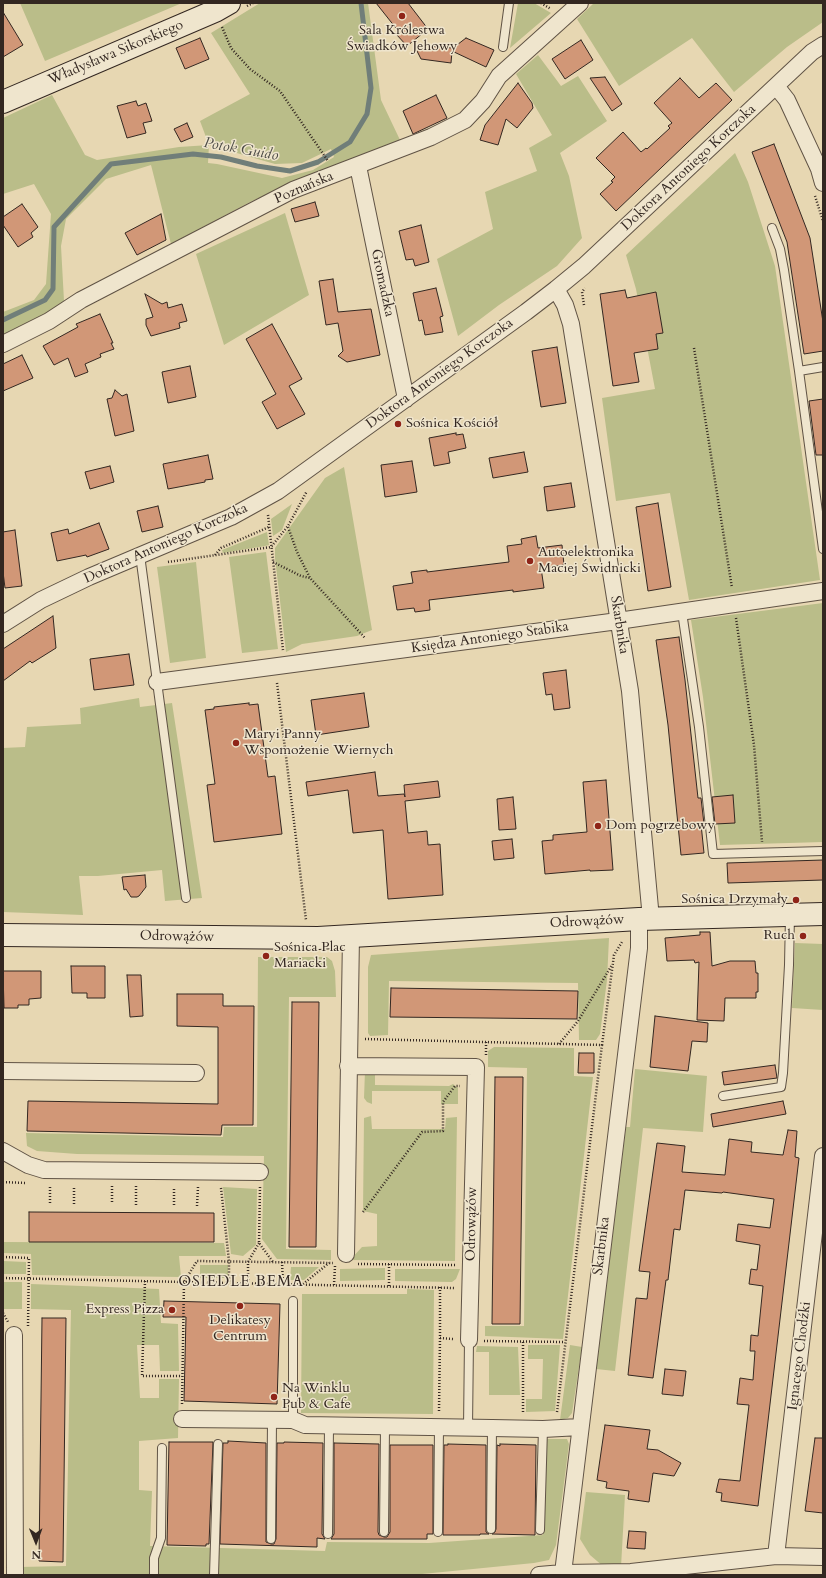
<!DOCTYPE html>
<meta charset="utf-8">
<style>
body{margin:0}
#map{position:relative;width:826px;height:1578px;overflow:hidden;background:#e7d7b2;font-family:Cardo,serif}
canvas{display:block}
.frame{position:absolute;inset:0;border:4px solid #332721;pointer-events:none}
.north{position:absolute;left:16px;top:1522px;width:40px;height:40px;-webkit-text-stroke:3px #efe5cd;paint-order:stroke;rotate:179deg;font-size:11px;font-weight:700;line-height:16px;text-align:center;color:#332721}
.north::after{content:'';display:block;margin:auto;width:14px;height:18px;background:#332721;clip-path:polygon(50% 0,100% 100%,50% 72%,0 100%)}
</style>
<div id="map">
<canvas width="826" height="1578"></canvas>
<div class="frame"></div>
<div class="north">N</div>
</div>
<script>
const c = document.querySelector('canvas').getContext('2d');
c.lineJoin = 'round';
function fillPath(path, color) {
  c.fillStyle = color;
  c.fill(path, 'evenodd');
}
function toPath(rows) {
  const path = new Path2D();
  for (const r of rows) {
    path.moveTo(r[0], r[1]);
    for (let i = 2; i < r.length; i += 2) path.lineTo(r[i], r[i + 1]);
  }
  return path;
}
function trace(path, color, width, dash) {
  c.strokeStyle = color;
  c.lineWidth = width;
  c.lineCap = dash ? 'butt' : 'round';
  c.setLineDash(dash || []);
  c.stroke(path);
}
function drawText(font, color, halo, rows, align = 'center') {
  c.font = font + ' Cardo,serif';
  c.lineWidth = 3;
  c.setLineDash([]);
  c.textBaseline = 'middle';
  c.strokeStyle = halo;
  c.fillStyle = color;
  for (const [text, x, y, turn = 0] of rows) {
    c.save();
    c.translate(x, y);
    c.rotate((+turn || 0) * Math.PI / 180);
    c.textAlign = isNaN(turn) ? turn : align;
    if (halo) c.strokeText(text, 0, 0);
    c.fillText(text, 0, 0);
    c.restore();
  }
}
fillPath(toPath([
 [20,3,182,3,45,61],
 [260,3,368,3,381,100,400,140,336,165,252,201,171,244,151,165,106,179,66,219,61,246,64,301,39,322,3,338,3,312,34,300,46,284,51,214,34,184,3,194,3,118,52,95,85,155,97,160,179,147,209,145,200,121,250,94,211,33],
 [209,145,275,164,302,163,331,149,334,157,313,170,282,178,217,164,208,163],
 [518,3,534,3,551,13,510,48],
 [594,3,823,3,823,22,787,47,734,92,692,38,619,86,577,19],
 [538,55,561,86,578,76,607,121,560,153,569,176,582,238,557,266,499,305,458,336,437,259,493,229,485,192,537,171,529,148,552,135,516,74],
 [735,153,748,182,775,266,820,580,689,600,670,493,616,501,602,398,655,389,636,289,626,255],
 [285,213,309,295,224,345,196,254],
 [344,467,372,630,357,636,302,644,286,652,275,558,275,548,325,478],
 [292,504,282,530,273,536,271,519],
 [267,532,269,545,265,546,223,553,222,550],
 [266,552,278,649,242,653,229,557],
 [196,562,206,658,170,663,157,567],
 [823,603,823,842,720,845,703,697,691,620],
 [139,698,140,707,172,703,202,898,165,901,162,870,98,876,79,876,83,915,3,912,3,748,25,747,27,727,81,724,80,708],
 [609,938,607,980,600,1034,596,1040,579,1040,578,983,389,981,388,1035,370,1036,368,1033,368,967,371,955],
 [795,943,823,944,823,1010,792,1008],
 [258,957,327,957,332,961,335,971,336,997,289,997,286,1249,331,1250,331,1260,277,1259,262,1239,264,1156,77,1154,37,1151,27,1146,26,1133,223,1137,224,1127,257,1127],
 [494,1047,574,1048,574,1076,593,1077,563,1339,485,1336,485,1326,524,1326,527,1068,488,1067,488,1051],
 [635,1069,707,1076,703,1132,643,1128,615,1371,596,1369,626,1127,630,1127],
 [365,1071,375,1071,375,1085,449,1086,453,1084,458,1088,458,1104,441,1104,441,1091,372,1091,372,1104,367,1102,364,1098],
 [371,1116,372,1129,445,1129,446,1118,457,1117,455,1261,350,1260,362,1247,377,1246,377,1214,363,1211,364,1118],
 [223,1187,257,1189,256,1245,243,1256,231,1254],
 [3,1242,224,1243,226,1256,179,1256,181,1277,32,1275,31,1254,3,1253],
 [3,1261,26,1262,26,1274,3,1274],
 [200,1265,228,1265,228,1278,200,1278],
 [291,1267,319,1267,304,1280,290,1280],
 [385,1268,385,1280,340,1281,340,1269],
 [395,1269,460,1269,456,1279,452,1282,395,1281],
 [3,1282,22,1282,22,1309,3,1309],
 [31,1284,159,1289,161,1323,178,1324,179,1371,160,1371,159,1345,137,1345,140,1398,159,1398,159,1379,179,1379,178,1438,139,1441,139,1490,152,1491,150,1546,325,1551,327,1542,429,1543,543,1535,547,1439,567,1439,569,1444,556,1545,549,1560,534,1563,412,1575,20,1575,20,1567,66,1566,71,1310,31,1309],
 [407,1289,434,1290,433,1414,301,1413,302,1294,407,1294],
 [528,1345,560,1345,555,1411,526,1412,526,1399,542,1399,543,1359,528,1359],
 [570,1345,582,1347,572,1413,568,1418,560,1420],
 [477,1346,518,1347,520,1395,489,1395,489,1352,476,1352],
 [586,1492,625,1495,621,1567,604,1567,590,1555,580,1539]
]), '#babd89');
trace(toPath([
 [3,320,45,300,53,289,54,227,111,164,193,154,221,157,257,166,290,171,318,162,350,142,367,114,371,88,361,3]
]), '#707e79', 5);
const building = toPath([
 [376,3,408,3,428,29,407,46,396,34,399,32,376,3],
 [3,12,23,45,3,57,3,12],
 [200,38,209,59,185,69,176,48,200,38],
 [466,38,494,50,486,67,452,51,451,63,421,59,414,45,453,48,466,38],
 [581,40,593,60,565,79,552,59,581,40],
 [605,77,622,104,612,111,590,78,605,77],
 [680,78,699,98,716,83,732,100,616,211,600,194,613,182,611,181,615,177,596,158,623,132,641,152,646,148,647,149,670,128,668,126,672,123,654,103,680,78],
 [518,83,532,103,533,108,517,128,506,119,498,145,480,140,485,125,518,83],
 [436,95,447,118,413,134,403,111,436,95],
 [136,101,138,106,146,103,152,121,143,123,146,133,127,138,117,106,136,101],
 [187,123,193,137,181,142,174,129,187,123],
 [774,144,810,238,823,322,823,351,804,354,787,242,752,152,774,144],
 [315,202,319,216,295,222,291,209,315,202],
 [22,204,38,227,31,233,33,237,18,247,3,225,3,217,22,204],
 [161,214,166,240,137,255,125,233,161,214],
 [421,225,429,262,415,266,413,259,406,260,399,231,421,225],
 [333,279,338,312,371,309,380,355,347,362,338,356,343,351,338,323,326,325,319,281,333,279],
 [436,288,443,316,440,317,443,332,425,335,422,320,419,321,413,293,436,288],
 [625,290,627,298,656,292,663,333,656,334,658,349,634,353,639,382,613,386,600,294,625,290],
 [145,294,162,304,167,302,168,308,182,304,187,321,179,323,180,328,151,336,146,325,146,319,153,317,145,294],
 [100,314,113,343,111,343,114,349,100,354,101,357,85,364,88,372,75,377,68,358,54,365,43,346,78,327,76,324,100,314],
 [272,324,302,379,289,386,305,414,277,429,262,402,276,394,246,339,272,324],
 [557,347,566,403,541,407,532,351,557,347],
 [22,355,33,378,3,391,3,364,22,355],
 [190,366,196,397,168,403,162,372,190,366],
 [115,390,122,396,127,394,134,431,115,436,107,399,112,398,115,390],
 [823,399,823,455,816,455,809,401,823,399],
 [456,433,456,435,463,434,466,448,448,452,450,463,434,466,429,438,456,433],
 [524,452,528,472,493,478,489,458,524,452],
 [208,455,213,479,205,480,205,482,168,489,163,464,208,455],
 [412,461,417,492,385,497,381,465,412,461],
 [110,466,114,482,90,489,85,472,110,466],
 [571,483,575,507,547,511,544,487,571,483],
 [658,503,671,587,648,591,636,507,658,503],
 [158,506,163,527,142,532,137,511,158,506],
 [99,523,109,549,87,557,86,555,57,561,51,533,68,529,69,534,99,523],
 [15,530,22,586,5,588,3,572,3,532,15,530],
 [536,536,538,548,562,545,564,565,541,568,544,588,513,592,513,590,429,600,430,610,415,612,414,608,397,610,393,586,413,583,411,572,427,570,427,572,509,562,507,546,522,544,521,539,536,536],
 [53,616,56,648,32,663,30,661,3,681,3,649,53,616],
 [679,637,685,680,698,798,701,798,704,824,701,824,704,853,681,855,668,725,656,640,679,637],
 [129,654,134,685,94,690,90,659,129,654],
 [566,670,570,708,554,710,552,694,546,695,543,673,566,670],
 [364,693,369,727,316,735,311,700,364,693],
 [249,703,249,705,258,704,268,777,275,776,282,834,214,842,207,785,215,784,205,710,214,709,214,707,249,703],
 [375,772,378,796,404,794,405,797,404,785,438,781,440,797,405,801,408,833,427,831,428,845,440,844,443,895,388,899,383,830,353,833,348,790,308,796,306,782,375,772],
 [606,780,613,870,590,871,590,870,545,874,542,841,553,840,553,835,587,832,583,782,606,780],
 [733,795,735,823,715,824,712,797,733,795],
 [513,797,516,829,499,830,497,799,513,797],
 [512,839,514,858,494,860,492,841,512,839],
 [823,860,823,880,728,883,727,863,823,860],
 [145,875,146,887,139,896,137,897,131,897,126,889,124,890,122,877,145,875],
 [700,932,710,932,712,966,730,961,755,961,756,973,758,973,758,992,756,992,756,998,725,998,724,1021,697,1020,699,962,695,963,694,960,667,961,665,938,700,935,700,932],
 [71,966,105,966,105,998,87,998,87,993,72,993,71,966],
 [3,971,41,971,41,998,29,999,29,1005,18,1005,18,1008,4,1008,3,971],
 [127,975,141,975,143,1016,130,1017,127,975],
 [391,988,578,991,577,1019,390,1017,391,988],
 [177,994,223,994,223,1006,254,1006,253,1125,222,1125,221,1135,27,1131,28,1101,218,1104,218,1027,177,1026,177,994],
 [292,1002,319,1002,316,1247,289,1247,292,1002],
 [655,1016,708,1023,707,1042,692,1041,688,1071,650,1067,655,1016],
 [579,1053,594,1053,594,1073,578,1073,579,1053],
 [775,1065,777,1078,724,1085,722,1072,775,1065],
 [495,1077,523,1077,520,1324,492,1324,495,1077],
 [783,1101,786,1114,713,1127,711,1114,783,1101],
 [788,1130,797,1131,795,1157,799,1158,758,1506,721,1501,722,1493,716,1492,719,1479,740,1481,749,1405,737,1404,740,1378,753,1380,755,1351,750,1351,751,1335,758,1336,763,1286,749,1284,751,1269,757,1270,760,1245,736,1241,738,1224,770,1228,774,1199,723,1192,722,1193,685,1190,680,1230,674,1229,668,1280,666,1280,653,1378,628,1375,636,1298,647,1299,650,1272,639,1271,657,1143,685,1146,682,1172,725,1175,729,1139,752,1142,751,1152,783,1155,788,1130],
 [29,1212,214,1213,214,1242,29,1242,29,1212],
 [164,1301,280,1304,277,1404,184,1401,186,1317,163,1317,164,1301],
 [42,1318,66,1318,63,1562,39,1561,42,1318],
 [665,1369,686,1371,683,1396,662,1394,665,1369],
 [605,1425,650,1430,647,1449,658,1450,681,1463,674,1476,653,1473,649,1502,628,1499,629,1491,606,1488,607,1482,597,1480,605,1425],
 [815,1438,823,1438,823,1513,805,1511,815,1438],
 [228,1441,266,1443,266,1542,271,1544,274,1544,276,1539,277,1443,284,1443,284,1442,323,1443,322,1534,325,1539,317,1538,317,1547,220,1544,223,1443,228,1443,228,1441],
 [169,1442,213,1442,209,1544,206,1544,206,1546,167,1545,169,1442],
 [334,1443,379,1444,378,1532,379,1535,384,1537,387,1537,390,1532,390,1445,433,1445,433,1534,427,1534,427,1539,331,1539,334,1534,334,1443],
 [448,1444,486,1445,486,1532,489,1534,480,1534,480,1535,443,1535,444,1445,448,1445,448,1444],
 [500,1444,536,1445,535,1535,492,1534,495,1532,496,1529,497,1445,500,1446,500,1444],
 [629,1531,646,1532,645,1549,627,1548,629,1531]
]);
fillPath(building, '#d19777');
trace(building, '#332721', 1);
const lane = toPath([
 [503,47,509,3],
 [772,228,780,249,784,270,799,371],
 [823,367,799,371,823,549],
 [140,555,186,898],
 [682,612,699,727,713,854,823,851],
 [723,1096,781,1087,783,1073,789,965,790,915],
 [293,1301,293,1420],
 [468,1428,469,1340],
 [491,1529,492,1428],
 [540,1530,543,1429],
 [384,1532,385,1427],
 [438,1532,439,1427],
 [328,1534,329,1426],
 [271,1539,272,1420],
 [154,1575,154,1558,161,1538,162,1448],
 [214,1575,218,1444]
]);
const street = toPath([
 [776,86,787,100,819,169,823,183],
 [358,166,406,399],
 [556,289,565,305,571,324,630,691,651,919],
 [3,344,49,321,81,300,293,190,431,137,465,120,483,101,499,76,580,3],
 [3,624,41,600,89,577,231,517,278,491,526,312,556,289,584,266,812,52,823,45],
 [157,682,618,621,823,591],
 [348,1066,476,1067,469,1340],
 [3,1071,196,1073],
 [3,1151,28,1165,44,1170,260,1172],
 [346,1254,351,936],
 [14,1335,15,1575],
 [182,1419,293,1420,305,1425,492,1428,543,1429,580,1427],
 [776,1556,823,1156],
 [563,1573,639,948,639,919],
 [539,1575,563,1573,631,1572,776,1556,823,1557]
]);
const secondary = toPath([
 [3,102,215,11,229,3],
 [3,935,318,938,639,919,823,914]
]);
trace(lane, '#605345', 10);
trace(street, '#605345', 18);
trace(secondary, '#332721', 24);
trace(toPath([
 [541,3,551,9],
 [247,6,253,3],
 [222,27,231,48,250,69,280,91,328,161],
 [815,196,823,221],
 [584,305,582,292,585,288],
 [694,348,732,588],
 [268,515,283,650],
 [288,527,297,552,310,578,365,638],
 [215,555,221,548,269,527],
 [168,562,271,547,288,526,307,491],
 [273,562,301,576,310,578],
 [736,618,754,745,762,842],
 [277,683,306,920],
 [365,1039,602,1045,614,955,622,942],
 [559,1044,578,1021,612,965],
 [486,1055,486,1041],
 [3,1182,26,1183],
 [112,1186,112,1204],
 [136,1186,136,1205],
 [260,1187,259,1243,273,1262],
 [221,1188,229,1261,229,1283],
 [50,1203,50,1185],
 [74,1204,74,1186],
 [174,1205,174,1187],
 [197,1206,198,1187],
 [363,1212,422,1132,443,1131,443,1102,455,1086,460,1086],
 [3,1257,29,1258,28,1326],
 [282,1262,283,1284],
 [358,1264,455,1265],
 [389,1264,389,1286],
 [3,1278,454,1288],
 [145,1281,142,1376,182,1376],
 [248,1283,248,1262,259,1243],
 [303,1284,329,1263],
 [334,1285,335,1266],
 [440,1287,440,1338,453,1339],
 [3,1313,8,1322],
 [484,1341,565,1342],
 [182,1404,184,1282,197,1261,333,1263],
 [439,1411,440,1338],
 [523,1412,523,1341],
 [557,1412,602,1045]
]), '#332721', 2.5, [1, 2]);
trace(lane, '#efe5cd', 8);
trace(street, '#efe5cd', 16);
trace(secondary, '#efe5cd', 22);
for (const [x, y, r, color] of [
 [402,16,4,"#8f2418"],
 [398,424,4,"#8f2418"],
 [530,561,4,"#8f2418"],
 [236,743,4,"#8f2418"],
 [598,826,4,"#8f2418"],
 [796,900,4,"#8f2418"],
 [803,936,4,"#8f2418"],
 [266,956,4,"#8f2418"],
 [240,1306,4,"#8f2418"],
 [172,1310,4,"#8f2418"],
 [274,1397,4,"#8f2418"]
]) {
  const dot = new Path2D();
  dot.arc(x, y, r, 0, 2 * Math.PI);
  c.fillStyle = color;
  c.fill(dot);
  trace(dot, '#efe5cd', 1.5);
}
drawText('14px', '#332721', '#efe5cd', [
 ["Sala Królestwa",402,31,"center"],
 ["Świadków Jehowy",402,47,"center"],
 ["Sośnica Kościół",406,424],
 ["Autoelektronika",538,553],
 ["Maciej Świdnicki",538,569],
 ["Maryi Panny",244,735],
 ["Wspomożenie Wiernych",244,751],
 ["Dom pogrzebowy",606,826],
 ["Sośnica Drzymały",788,900,"right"],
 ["Ruch",795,936,"right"],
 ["Sośnica Plac",274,948],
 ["Mariacki",274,964],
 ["Express Pizza",164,1310,"right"],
 ["Delikatesy",240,1321,"center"],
 ["Centrum",240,1337,"center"],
 ["Na Winklu",282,1389],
 ["Pub & Cafe",282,1405]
], 'left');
drawText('14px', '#332721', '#efe5cd', [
 ["Władysława Sikorskiego",116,53,-23],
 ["Doktora Antoniego Korczoka",689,168,-43],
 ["Poznańska",304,188,-23],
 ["Gromadzka",382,283,78],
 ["Doktora Antoniego Korczoka",440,374,-36],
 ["Doktora Antoniego Korczoka",166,544,-24],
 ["Skarbnika",619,625,81],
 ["Księdza Antoniego Stabika",490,638,-8],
 ["Odrowążów",587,922,-3],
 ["Odrowążów",177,937,1],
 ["Odrowążów",472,1224,-89],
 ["Skarbnika",602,1246,-83],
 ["Ignacego Chodźki",800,1356,-83]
]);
drawText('italic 15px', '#4c4b46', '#efe5cd', [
 ["Potok Guido",241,150,10]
]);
c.letterSpacing = '1px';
drawText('15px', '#332721', '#efe5cd', [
 ["OSIEDLE BEMA",241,1283]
]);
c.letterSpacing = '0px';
</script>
